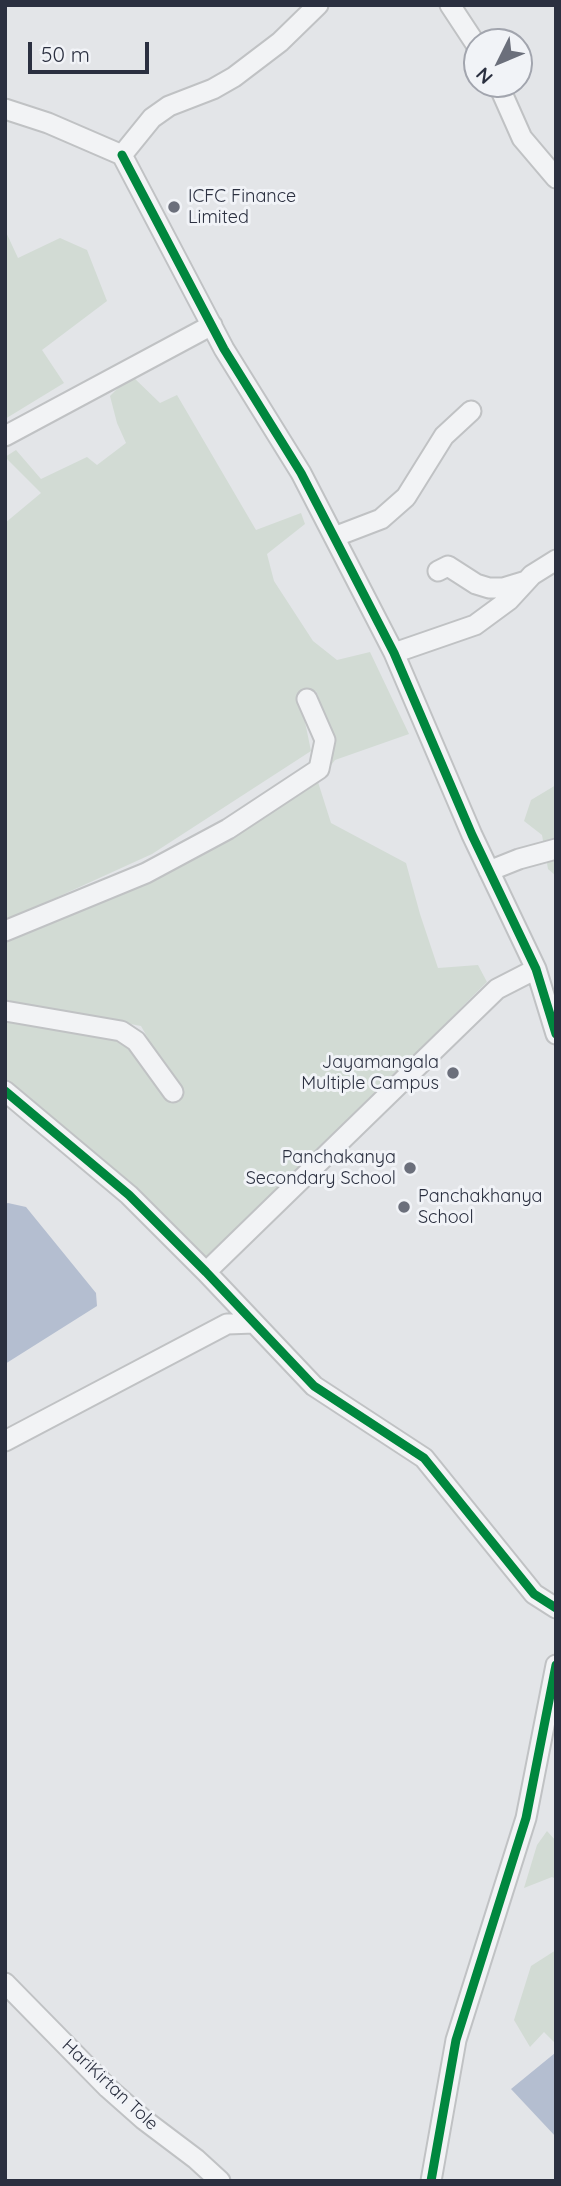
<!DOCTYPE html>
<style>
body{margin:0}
#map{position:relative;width:561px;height:2186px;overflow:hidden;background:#e3e5e8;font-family:Quicksand,sans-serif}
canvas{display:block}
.frame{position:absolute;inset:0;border:7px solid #2b3040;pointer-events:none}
.north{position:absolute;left:463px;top:28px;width:70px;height:70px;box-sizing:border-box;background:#f1f3f7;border:2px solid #a2a5ae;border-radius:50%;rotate:227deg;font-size:19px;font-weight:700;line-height:28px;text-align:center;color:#2b3040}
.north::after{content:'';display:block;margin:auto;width:24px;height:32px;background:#6b6f7b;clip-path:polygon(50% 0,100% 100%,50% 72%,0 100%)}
.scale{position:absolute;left:28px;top:42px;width:121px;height:32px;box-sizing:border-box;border:4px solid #2b3040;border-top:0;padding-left:9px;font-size:21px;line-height:24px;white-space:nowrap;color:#2b3040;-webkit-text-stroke:5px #f1f3f7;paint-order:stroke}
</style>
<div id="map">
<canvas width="561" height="2186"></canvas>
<div class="frame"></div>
<div class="north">N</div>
<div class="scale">50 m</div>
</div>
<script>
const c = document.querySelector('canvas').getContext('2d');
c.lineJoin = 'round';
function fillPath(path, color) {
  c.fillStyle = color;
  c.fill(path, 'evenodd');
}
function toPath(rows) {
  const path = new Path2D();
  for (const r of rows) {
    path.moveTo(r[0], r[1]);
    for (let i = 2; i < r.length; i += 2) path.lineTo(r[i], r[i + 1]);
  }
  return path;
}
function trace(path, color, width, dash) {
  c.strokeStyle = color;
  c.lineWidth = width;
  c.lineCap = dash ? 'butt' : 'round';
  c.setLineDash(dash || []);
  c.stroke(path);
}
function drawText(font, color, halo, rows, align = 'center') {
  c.font = font + ' Quicksand,sans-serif';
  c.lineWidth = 6;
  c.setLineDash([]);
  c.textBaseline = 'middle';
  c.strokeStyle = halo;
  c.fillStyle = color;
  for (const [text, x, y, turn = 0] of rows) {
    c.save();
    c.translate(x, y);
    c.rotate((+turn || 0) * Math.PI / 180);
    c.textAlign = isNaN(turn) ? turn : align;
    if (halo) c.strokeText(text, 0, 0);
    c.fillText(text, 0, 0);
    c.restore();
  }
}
fillPath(toPath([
 [5,230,18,258,60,238,87,250,107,301,42,350,64,383,5,419],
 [131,375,160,403,177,395,256,530,301,513,305,524,267,554,274,581,313,641,337,660,370,652,409,734,335,760,318,782,331,823,406,863,420,914,438,968,478,965,487,982,206,1262,5,1084,5,1019,123,1039,168,1099,181,1097,141,1026,5,1000,5,936,318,775,334,739,316,691,299,693,311,751,152,854,5,921,5,660,7,659,5,655,5,523,41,493,5,457,16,450,41,479,87,457,97,465,126,443,117,423,110,396],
 [556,785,556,876,548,869,542,835,524,821,531,800],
 [547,1831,556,1841,556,1879,552,1877,524,1888,537,1845],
 [556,1950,556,2044,544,2032,530,2047,514,2020,531,1966]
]), '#d2dbd4');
fillPath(toPath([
 [8,1203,26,1207,96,1293,97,1306,5,1364,5,1204],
 [555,2053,556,2053,556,2137,511,2089]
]), '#b4bed0');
const minor = toPath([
 [450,5,477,46],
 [498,84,522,138,556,178],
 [5,109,48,123,122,155],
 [122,155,224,349,301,473,394,653,472,835,536,969,556,1034],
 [122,155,152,118,169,106,213,89,234,77,280,42,318,5],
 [5,436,212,325],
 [334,537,381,519,406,497,444,436,471,411],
 [438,571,448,566,476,584,489,588,503,588,526,581],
 [394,653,475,625,509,600,532,575,556,560],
 [489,871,519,859,556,849],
 [5,931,146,873,228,829,319,769,325,740,307,699],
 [5,1011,121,1031,136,1041,173,1092],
 [5,1091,129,1195,206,1272,314,1386,424,1458,534,1594,556,1608],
 [206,1272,497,989,536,969],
 [5,1441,227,1324,254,1323],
 [5,1983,108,2088,143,2119,196,2159,220,2181],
 [431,2181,456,2040,526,1818,556,1665]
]);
trace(minor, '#c0c2c4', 23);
trace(minor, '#f2f3f5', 19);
trace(toPath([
 [122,155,224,349,301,473,394,653,472,835,536,969,556,1034],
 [5,1091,129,1195,206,1272,314,1386,424,1458,534,1594,556,1608],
 [431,2181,456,2040,526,1818,556,1665]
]), '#00873e', 9);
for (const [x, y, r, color] of [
 [174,207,7,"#6b6f7b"],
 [453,1073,7,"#6b6f7b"],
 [410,1168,7,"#6b6f7b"],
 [404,1207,7,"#6b6f7b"]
]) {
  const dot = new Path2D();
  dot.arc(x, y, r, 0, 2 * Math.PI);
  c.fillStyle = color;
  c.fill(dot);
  trace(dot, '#f1f3f7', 2.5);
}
drawText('18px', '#2b3040', '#f1f3f7', [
 ["ICFC Finance",188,197],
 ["Limited",188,218],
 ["Jayamangala",439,1063,"right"],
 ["Multiple Campus",439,1084,"right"],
 ["Panchakanya",396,1158,"right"],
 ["Secondary School",396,1179,"right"],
 ["Panchakhanya",418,1197],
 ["School",418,1218]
], 'left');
drawText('18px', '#2b3040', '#f1f3f7', [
 ["HariKirtan Tole",110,2085,43]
]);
</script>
